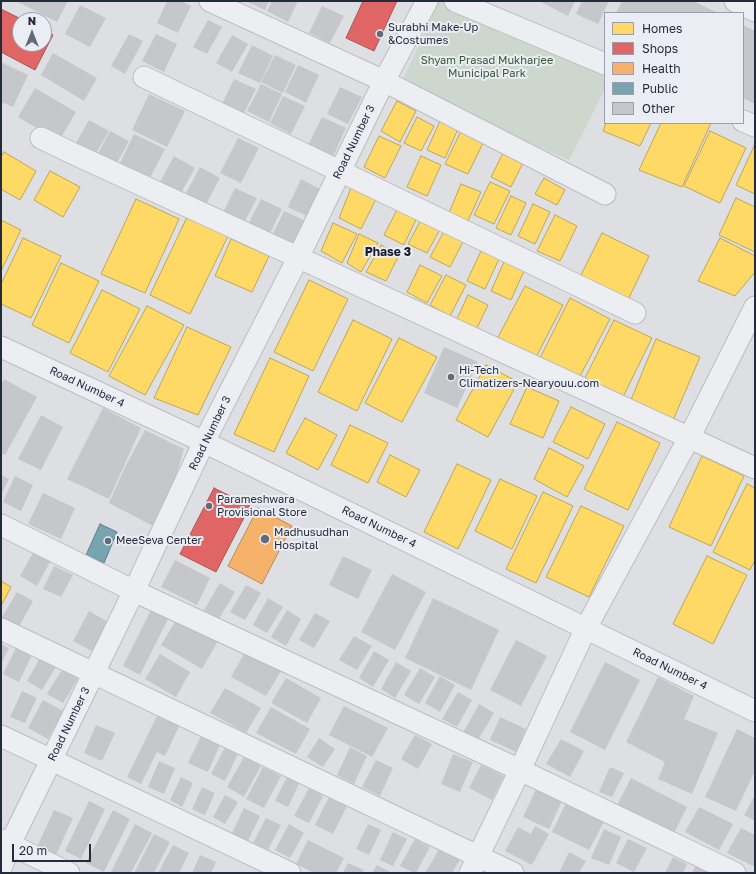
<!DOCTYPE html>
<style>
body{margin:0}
#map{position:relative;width:756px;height:874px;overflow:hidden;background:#dedfe3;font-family:"Golos Text",sans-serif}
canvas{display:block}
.frame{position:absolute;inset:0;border:2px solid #242b3d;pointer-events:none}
.legend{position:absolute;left:604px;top:12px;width:140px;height:112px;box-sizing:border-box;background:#eaedf4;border:1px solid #9b9fab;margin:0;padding:5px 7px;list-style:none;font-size:12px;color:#242b3d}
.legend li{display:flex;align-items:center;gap:8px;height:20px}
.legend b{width:20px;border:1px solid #9b9fab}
.north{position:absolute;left:12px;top:12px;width:40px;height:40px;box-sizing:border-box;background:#eaedf4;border:1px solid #9b9fab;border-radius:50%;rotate:0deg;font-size:11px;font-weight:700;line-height:16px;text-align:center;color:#242b3d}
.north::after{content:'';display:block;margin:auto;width:14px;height:18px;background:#656a77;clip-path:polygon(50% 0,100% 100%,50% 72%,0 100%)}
.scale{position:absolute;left:12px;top:844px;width:79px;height:18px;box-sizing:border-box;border:2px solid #242b3d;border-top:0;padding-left:5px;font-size:12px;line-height:14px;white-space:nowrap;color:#242b3d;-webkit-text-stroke:3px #eaedf4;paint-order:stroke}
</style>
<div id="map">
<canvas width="756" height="874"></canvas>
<div class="frame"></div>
<ul class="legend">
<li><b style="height:11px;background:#ffd966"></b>Homes</li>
<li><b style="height:11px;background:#e06666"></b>Shops</li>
<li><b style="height:11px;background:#f6b26b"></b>Health</li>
<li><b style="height:11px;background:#76a5af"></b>Public</li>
<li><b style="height:11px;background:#c6c7cb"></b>Other</li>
</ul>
<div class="north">N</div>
<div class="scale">20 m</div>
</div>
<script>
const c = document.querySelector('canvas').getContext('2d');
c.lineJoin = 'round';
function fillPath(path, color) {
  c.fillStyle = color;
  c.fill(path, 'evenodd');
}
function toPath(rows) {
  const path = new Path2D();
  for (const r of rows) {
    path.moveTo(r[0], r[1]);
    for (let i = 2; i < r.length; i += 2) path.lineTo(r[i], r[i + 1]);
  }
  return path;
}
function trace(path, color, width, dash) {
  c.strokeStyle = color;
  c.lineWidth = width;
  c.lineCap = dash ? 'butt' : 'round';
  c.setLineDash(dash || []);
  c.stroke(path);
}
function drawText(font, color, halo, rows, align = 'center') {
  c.font = font + ' "Golos Text",sans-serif';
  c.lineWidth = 4;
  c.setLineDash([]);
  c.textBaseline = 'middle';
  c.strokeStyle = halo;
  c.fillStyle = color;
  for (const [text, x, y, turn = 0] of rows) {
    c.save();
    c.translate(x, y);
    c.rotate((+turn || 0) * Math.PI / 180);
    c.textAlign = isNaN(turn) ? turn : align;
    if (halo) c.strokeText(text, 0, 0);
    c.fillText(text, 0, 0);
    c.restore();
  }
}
fillPath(toPath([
 [439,1,468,1,605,62,605,89,569,160,400,86]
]), '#cdd7cd');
const homes = toPath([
 [397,101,416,111,400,142,381,131,397,101],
 [417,117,434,126,421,151,404,143,417,117],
 [440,121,458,129,445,158,427,150,440,121],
 [606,123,651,123,640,146,603,131,606,123],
 [661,123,711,123,682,187,639,170,661,123],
 [461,131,484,141,468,174,445,164,461,131],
 [710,131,746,148,720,203,684,186,710,131],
 [379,136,401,146,385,178,364,167,379,136],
 [755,144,755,194,736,185,755,144],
 [504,151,524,161,511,187,491,177,504,151],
 [4,152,36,171,20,200,1,189,1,157,4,152],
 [421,156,441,165,427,196,407,187,421,156],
 [50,171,80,187,63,217,34,200,50,171],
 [544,178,565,190,557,205,535,194,544,178],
 [490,182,510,191,494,224,474,215,490,182],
 [353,183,378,195,361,229,339,218,353,183],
 [461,184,481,192,468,221,449,213,461,184],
 [511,196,526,203,511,235,496,228,511,196],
 [736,198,755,207,755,252,719,235,736,198],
 [136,199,179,219,145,293,101,274,136,199],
 [400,204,419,213,404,245,384,235,400,204],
 [533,204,550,212,535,244,518,236,533,204],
 [189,213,230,232,190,314,150,295,189,213],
 [424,214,443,224,427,253,408,244,424,214],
 [555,215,577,226,560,261,537,251,555,215],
 [1,220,21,230,1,271,1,220],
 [333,223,357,234,342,263,321,251,333,223],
 [447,226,466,236,450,267,430,257,447,226],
 [602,233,649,256,627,302,579,279,602,233],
 [359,234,378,243,361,272,347,263,359,234],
 [23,238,61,256,31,318,1,304,1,284,23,238],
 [720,238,755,256,755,272,735,296,698,281,720,238],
 [231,239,269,256,252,292,215,276,231,239],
 [381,245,399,255,386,281,366,272,381,245],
 [481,251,499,259,485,289,467,281,481,251],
 [508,253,528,262,511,300,491,291,508,253],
 [61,263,99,281,69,343,32,325,61,263],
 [420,265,442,276,427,303,407,292,420,265],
 [446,275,466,285,450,316,430,305,446,275],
 [309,280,348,299,313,371,274,352,309,280],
 [525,286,563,305,534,361,496,341,525,286],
 [102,290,140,309,108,372,70,353,102,290],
 [468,295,488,305,475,332,455,323,468,295],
 [570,298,610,319,578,380,539,360,570,298],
 [147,306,184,325,145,395,109,376,147,306],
 [353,320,392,339,357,411,318,392,353,320],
 [614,320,652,338,622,399,584,380,614,320],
 [187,327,231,347,198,415,154,398,187,327],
 [399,338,437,357,402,422,365,403,399,338],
 [656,339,700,357,671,425,628,407,656,339],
 [270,358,309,376,274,452,234,434,270,358],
 [486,365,518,382,488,437,456,420,486,365],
 [527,387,559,401,543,438,510,424,527,387],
 [571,407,605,424,588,459,553,442,571,407],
 [305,418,337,435,318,470,286,453,305,418],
 [617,422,660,443,628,510,584,489,617,422],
 [350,425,388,443,368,483,331,465,350,425],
 [549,448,584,466,567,497,534,479,549,448],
 [390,455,420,470,406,497,377,482,390,455],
 [702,456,744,476,711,546,669,527,702,456],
 [457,464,491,480,458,549,424,532,457,464],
 [500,479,537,496,512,549,475,531,500,479],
 [747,484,755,488,755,560,750,570,713,552,747,484],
 [543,492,573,506,536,583,506,569,543,492],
 [581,506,624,526,589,597,546,577,581,506],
 [707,556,747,575,713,644,673,624,707,556],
 [1,581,11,587,1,606,1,581]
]);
fillPath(homes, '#ffd966');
trace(homes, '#bda55a', 1);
const shops = toPath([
 [363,1,397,1,374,51,346,38,363,1],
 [1,9,23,20,20,20,20,44,44,44,44,31,53,35,35,70,1,52,1,9],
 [214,488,250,506,216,572,180,554,214,488]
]);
fillPath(shops, '#e06666');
trace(shops, '#a8545a', 1);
const health = toPath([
 [258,508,292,526,262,584,228,566,258,508]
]);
fillPath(health, '#f6b26b');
trace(health, '#b78a5d', 1);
const public = toPath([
 [100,524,117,532,104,563,86,555,100,524]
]);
fillPath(public, '#76a5af');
trace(public, '#5d808d', 1);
fillPath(toPath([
 [16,1,68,1,57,22],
 [167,1,181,1,191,6,178,33,157,23],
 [245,1,269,1,265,10],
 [272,1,298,1,288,22,267,11],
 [539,1,575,1,568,16],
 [582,1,609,1,598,24,576,14],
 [622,1,693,1,718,13,616,13],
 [80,5,106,18,90,47,65,34],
 [322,6,344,16,330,43,309,33],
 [208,20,222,27,207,54,193,47],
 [743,25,755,31,755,104,743,98],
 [129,34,143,41,125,74,111,66],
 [156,34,177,44,164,72,142,61],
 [232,35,248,44,232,72,216,63],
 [252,45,273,56,260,83,238,73],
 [53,53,97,78,84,101,41,75],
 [275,55,296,65,283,93,261,82],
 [1,62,28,75,13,107,1,102],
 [298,65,319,75,306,103,285,92],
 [234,79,256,89,242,117,221,106],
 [261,84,282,94,269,122,247,111],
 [340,87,362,97,348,124,327,114],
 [35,88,76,112,59,141,18,117],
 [149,94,185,111,167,147,132,130],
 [283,96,305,106,291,134,270,123],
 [322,117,346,128,331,161,306,149],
 [89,120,109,131,93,158,73,148],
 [110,131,129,141,114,168,95,159],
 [134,134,165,149,149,180,119,165],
 [238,138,259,148,241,183,220,173],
 [174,156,195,168,181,193,160,182],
 [200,167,220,178,205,206,185,195],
 [301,179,322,190,309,217,288,207],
 [235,188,257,198,243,225,222,215],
 [261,199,282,209,268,237,247,226],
 [284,211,306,221,292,248,271,238],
 [444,347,478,362,457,408,424,393],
 [4,379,37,397,5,455,1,453,1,385],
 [103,408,141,428,109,499,67,479],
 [41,415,63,427,41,470,18,459],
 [145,430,184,449,175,479,153,526,109,503,125,467],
 [1,475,9,479,1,495],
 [15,476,33,485,21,511,3,502],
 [43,493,75,508,61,539,28,524],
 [34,551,51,560,37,586,20,576],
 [343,556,372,570,358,599,329,585],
 [175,560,210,578,197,605,161,587],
 [54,566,73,575,61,597,43,589],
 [392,574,426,592,395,650,361,632],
 [220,583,235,592,219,619,204,610],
 [246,585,261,593,245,620,230,612],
 [17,592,33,601,18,628,1,619],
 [268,598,283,607,267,633,253,625],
 [433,598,499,630,471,690,405,658],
 [151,610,168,619,140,675,123,666],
 [287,610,301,619,286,646,271,637],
 [89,611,108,622,92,651,73,641],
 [315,613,330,621,314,648,299,640],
 [178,617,218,641,202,669,161,645],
 [354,636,372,646,357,670,339,660],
 [516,640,547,656,521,706,490,690],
 [1,644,9,648,1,664],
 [17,646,33,653,19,682,3,674],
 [374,651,389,660,373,687,359,678],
 [245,652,281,671,266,696,231,677],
 [160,654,190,672,176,697,145,679],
 [41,656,57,665,42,690,27,681],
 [396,662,411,671,395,698,381,689],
 [605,662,640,680,605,750,570,732],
 [63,668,79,677,63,703,47,694],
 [420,668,435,677,419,704,404,695],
 [440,676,455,685,440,712,425,703],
 [658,677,694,696,684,719,718,733,692,794,658,779,665,762,626,742],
 [286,678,321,698,307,723,271,703],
 [225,688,261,708,246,733,210,713],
 [22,691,37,698,25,723,10,717],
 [458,692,472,700,457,727,442,719],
 [43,700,63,711,48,739,28,728],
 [479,704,494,713,478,740,464,731],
 [344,706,388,728,372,757,329,735],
 [271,707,310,729,296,754,256,733],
 [160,710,182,720,165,756,157,752,141,784,127,777],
 [500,717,526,729,516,752,490,740],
 [96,725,115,733,102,761,84,753],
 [737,729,755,738,755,771,736,811,705,797],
 [415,735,432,744,418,769,401,759],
 [201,736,220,745,208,772,188,763],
 [319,738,335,749,323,767,307,757],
 [561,739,584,751,570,777,546,764],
 [225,747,238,754,225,781,211,774],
 [350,747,367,756,354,784,337,775],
 [453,754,473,762,460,792,441,784],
 [244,757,261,766,244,797,227,787],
 [376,760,393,768,380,796,362,787],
 [159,761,175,768,164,794,148,787],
 [481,765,504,776,492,800,469,788],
 [263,767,281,776,264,808,246,799],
 [610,767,624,773,612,797,599,792],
 [290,771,302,777,288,807,275,801],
 [181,777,193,783,182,807,170,800],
 [631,778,687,807,672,837,616,807],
 [202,787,215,793,205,815,192,809],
 [309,788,323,796,309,823,294,816],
 [536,789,562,801,549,829,523,817],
 [225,795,238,802,225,824,213,817],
 [755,795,755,821,744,815],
 [329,797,347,806,333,834,315,825],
 [568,799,606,818,589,850,552,832],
 [89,801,105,809,81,859,65,851],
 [699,807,733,824,719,850,685,832],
 [244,808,260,816,246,845,230,837],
 [54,810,73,818,56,855,37,847],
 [113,810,130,819,104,872,86,863],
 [266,818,281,825,268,850,253,843],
 [135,824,152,833,131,873,113,873,111,872],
 [289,824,304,833,290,858,275,850],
 [368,824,381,830,369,855,356,849],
 [535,826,549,834,532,865,505,851,518,827,531,834],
 [741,828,755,835,755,867,727,853],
 [604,829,621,837,609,865,591,858],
 [393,832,407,839,393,866,380,860],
 [154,834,170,842,154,873,134,873],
 [415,839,430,847,416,873,414,873,400,866],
 [628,839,647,848,634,872,616,863],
 [308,840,344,858,336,873,314,873,296,864],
 [173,845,189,853,179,873,158,873],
 [440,848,460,860,452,873,425,873],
 [569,852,586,861,579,873,559,873],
 [200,855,216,862,211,873,192,873],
 [673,857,687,864,683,873,665,873],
 [348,863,364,870,362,873,343,873],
 [697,863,713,873,692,873],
 [377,865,392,873,372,873]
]), '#c6c7cb');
const minor = toPath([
 [210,1,384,81,605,194],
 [455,1,605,64],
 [735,1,755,11],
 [144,77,635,313],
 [743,121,755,126],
 [41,138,74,154,755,468],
 [1,347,204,442,755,711],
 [1,525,134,591,520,770,735,873],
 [1,629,513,873],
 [1,736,290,873],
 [1,840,69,873],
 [1,868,10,844,134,591,204,442,298,258,384,81,427,1],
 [470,873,520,770,586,628,689,438,755,307]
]);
trace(minor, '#bcbdc1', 23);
trace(minor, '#edeef1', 21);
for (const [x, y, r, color] of [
 [380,34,4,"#656a77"],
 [451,377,4,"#656a77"],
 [209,506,4,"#656a77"],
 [265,539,5,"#656a77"],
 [108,541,4,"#656a77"]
]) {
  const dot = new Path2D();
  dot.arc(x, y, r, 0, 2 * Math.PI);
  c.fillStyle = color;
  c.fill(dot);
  trace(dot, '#eaedf4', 1.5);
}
drawText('11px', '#242b3d', '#eaedf4', [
 ["Surabhi Make-Up",388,28],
 ["&Costumes",388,41],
 ["Hi-Tech",459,371],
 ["Climatizers-Nearyouu.com",459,384],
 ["Parameshwara",217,500],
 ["Provisional Store",217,513],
 ["Madhusudhan",274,533],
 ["Hospital",274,546],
 ["MeeSeva Center",116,541]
], 'left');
drawText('11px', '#355a31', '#eaedf4', [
 ["Shyam Prasad Mukharjee",487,61],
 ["Municipal Park",487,74]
]);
drawText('11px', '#242b3d', '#eaedf4', [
 ["Road Number 3",354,142,-64],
 ["Road Number 4",87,387,25],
 ["Road Number 3",210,433,-64],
 ["Road Number 4",379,527,26],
 ["Road Number 4",670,669,26],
 ["Road Number 3",69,724,-64]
]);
drawText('bold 12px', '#171c2e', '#eaedf4', [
 ["Phase 3",388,252]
]);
</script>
